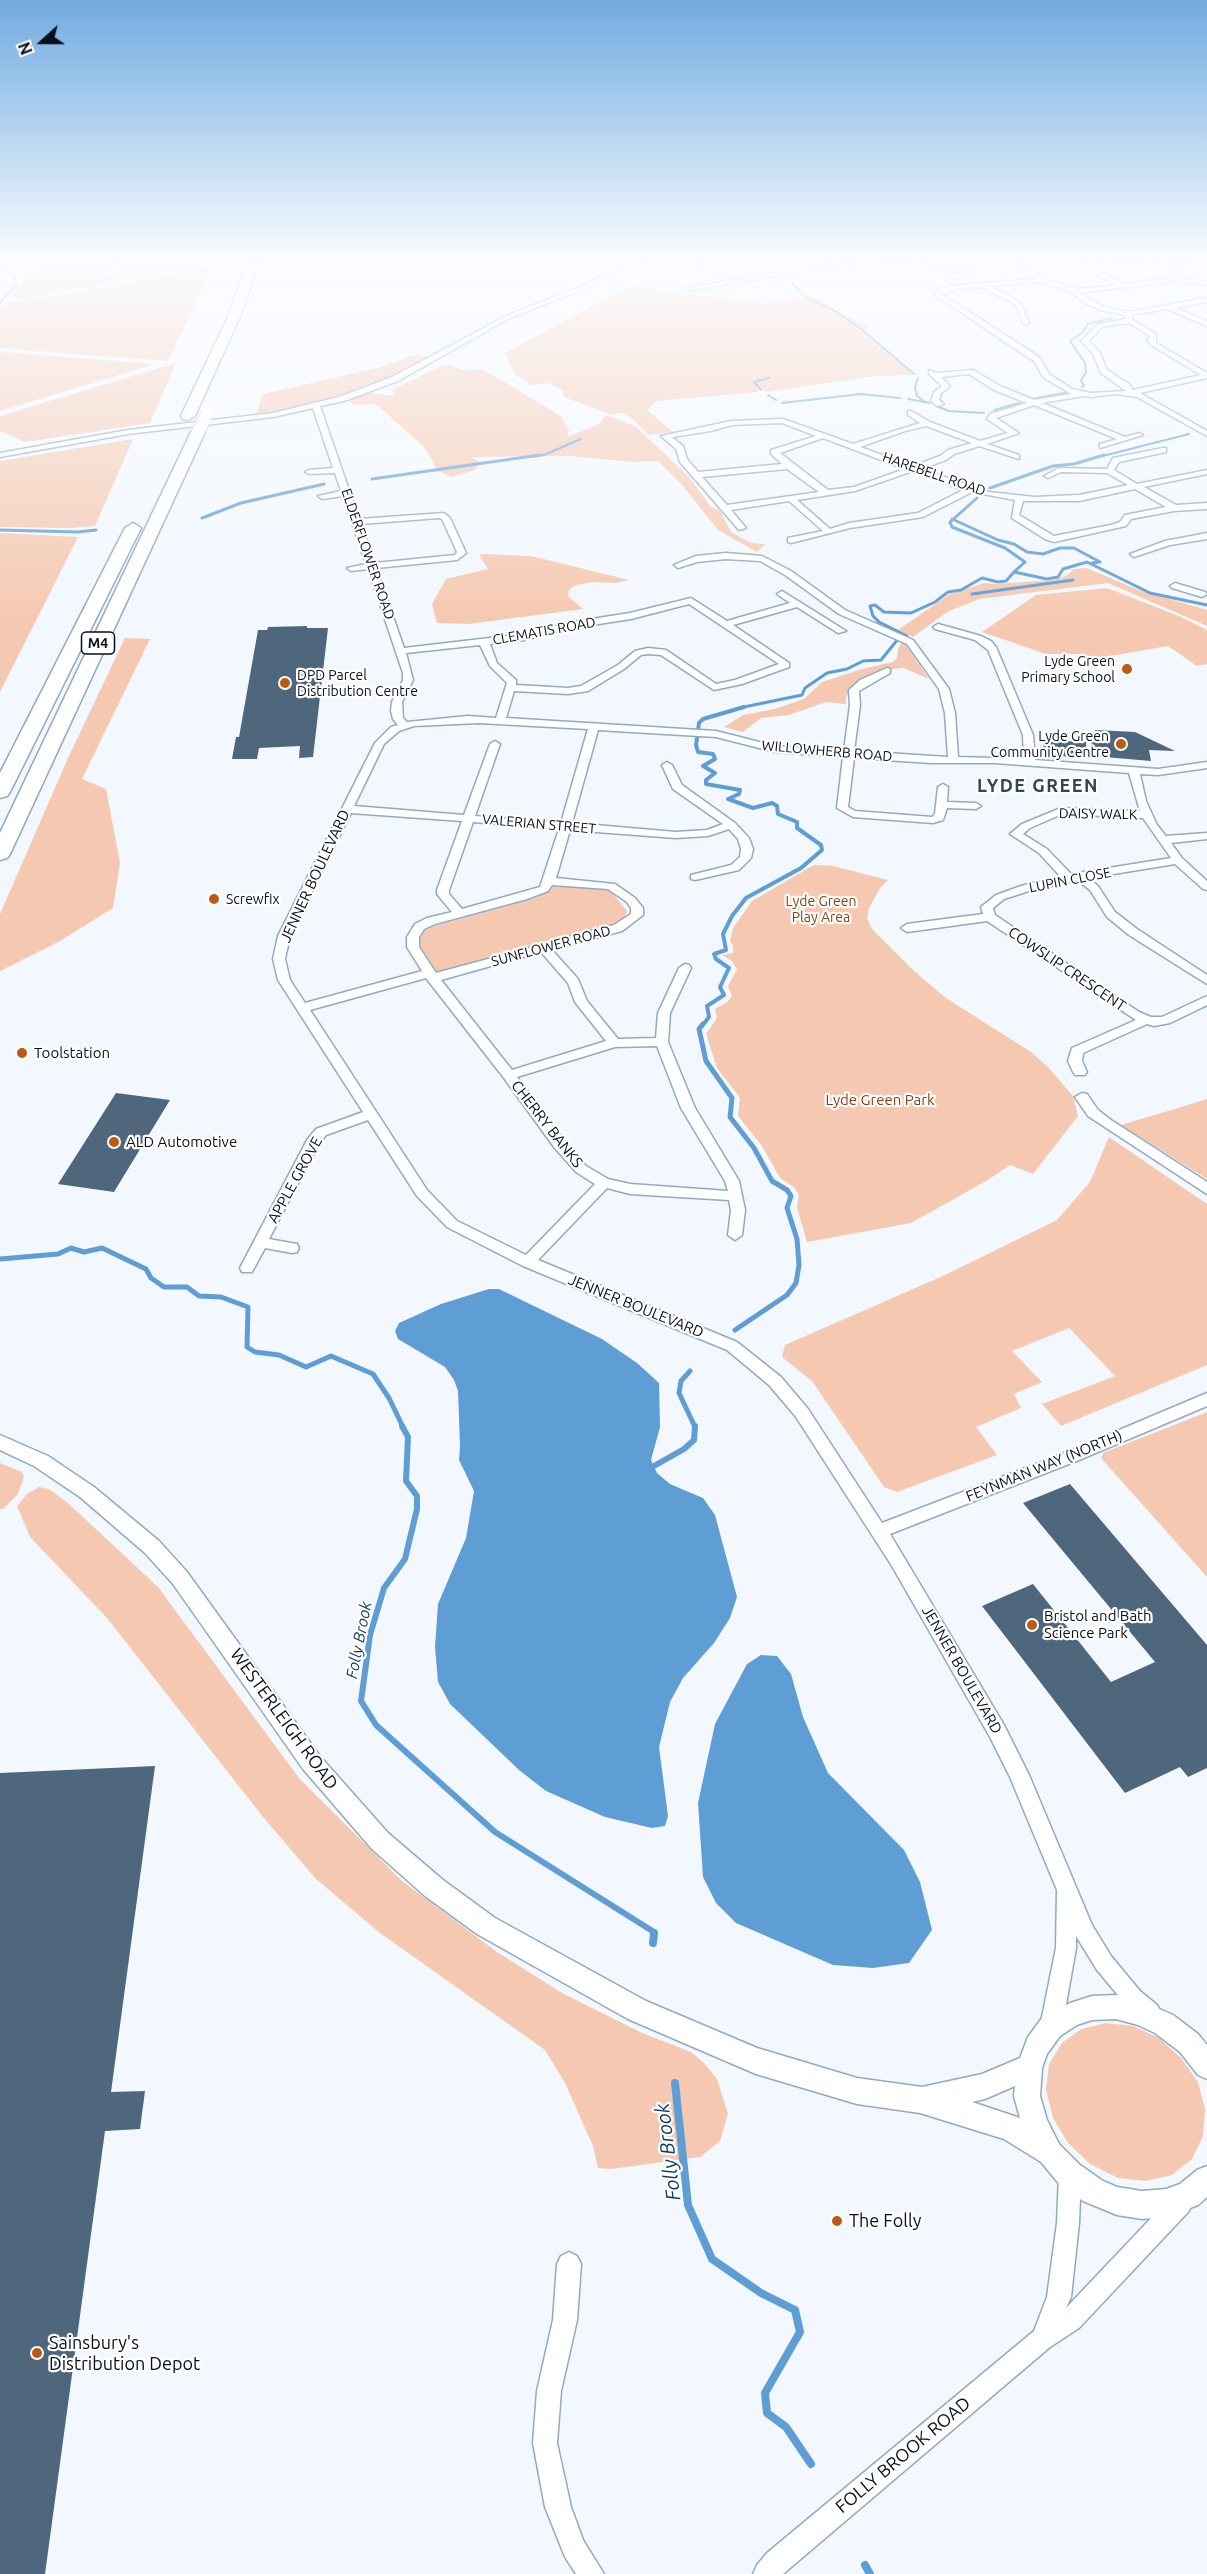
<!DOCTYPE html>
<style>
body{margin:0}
#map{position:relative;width:1207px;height:2574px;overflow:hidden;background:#f3f8fe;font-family:Ubuntu,sans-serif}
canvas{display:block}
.north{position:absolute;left:12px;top:12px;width:60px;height:60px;-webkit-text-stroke:4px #fff;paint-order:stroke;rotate:249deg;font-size:16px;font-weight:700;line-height:24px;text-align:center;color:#071018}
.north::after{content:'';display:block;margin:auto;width:21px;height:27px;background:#071018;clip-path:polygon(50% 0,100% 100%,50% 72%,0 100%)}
</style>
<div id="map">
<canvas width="1207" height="2574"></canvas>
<div class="north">N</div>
</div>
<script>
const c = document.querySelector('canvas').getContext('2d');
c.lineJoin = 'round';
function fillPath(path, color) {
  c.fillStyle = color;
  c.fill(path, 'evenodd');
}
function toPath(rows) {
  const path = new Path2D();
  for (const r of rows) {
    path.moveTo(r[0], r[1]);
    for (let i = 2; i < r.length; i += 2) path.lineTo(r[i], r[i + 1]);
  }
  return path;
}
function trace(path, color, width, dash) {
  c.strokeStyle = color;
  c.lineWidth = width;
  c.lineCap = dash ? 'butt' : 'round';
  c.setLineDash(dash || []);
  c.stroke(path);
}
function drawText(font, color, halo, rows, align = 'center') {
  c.font = font + ' Ubuntu,sans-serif';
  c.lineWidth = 4.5;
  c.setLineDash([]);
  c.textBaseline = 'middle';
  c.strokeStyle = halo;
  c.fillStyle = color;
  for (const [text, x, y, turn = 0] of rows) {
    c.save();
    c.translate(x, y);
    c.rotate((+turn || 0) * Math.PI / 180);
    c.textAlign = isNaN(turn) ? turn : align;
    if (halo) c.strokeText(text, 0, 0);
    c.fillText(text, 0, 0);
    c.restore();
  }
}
fillPath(toPath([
 [48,257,120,257,96,275,103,278,110,276,134,257,201,257,199,266,24,299,12,297,16,289],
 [212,267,168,361,0,348,0,307,6,302,26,301],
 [630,286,764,304,810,296,869,328,858,329,913,375,875,376,766,392,757,385,758,392,656,401,647,410,673,432,648,435,634,420,622,412,612,415,564,397,562,390,548,383,532,385,515,375,505,353],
 [0,352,155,364,0,411],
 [417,354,426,357,395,376,351,392,322,402,256,414,263,394,381,367],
 [176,363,150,423,25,442,0,431,0,416],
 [445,364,462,370,481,369,506,383,561,416,569,430,567,437,599,424,606,415,635,426,689,477,711,507,720,511,731,532,751,543,765,544,757,552,718,530,683,486,658,461,632,462,571,456,471,457,480,462,475,470,451,477,438,471,425,448,376,404,355,405,347,400,371,393,394,396,392,390],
 [133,439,95,526,72,528,0,527,0,461],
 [0,533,78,537,0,692],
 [484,554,531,556,629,580,616,583,591,582,574,586,569,590,568,596,583,609,468,624,437,623,432,604,446,579,488,569,479,555],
 [1087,568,1139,590,1207,610,1207,626,1108,583,979,599,947,612,913,637,898,630,950,594,984,583,997,584,1053,580,1066,576,1074,569],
 [1107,588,1179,616,1207,630,1207,664,1197,666,1168,646,1087,660,1084,654,1046,654,982,632,1036,595],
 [125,638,150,639,82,779,106,789,120,863,113,908,60,941,0,971,0,914,68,758],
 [903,640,929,679,904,668,885,670,852,687,846,697,846,704,826,702,789,715,761,718,743,732,724,727,743,715,775,709,804,699,822,682,862,669,893,662,897,658,898,649],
 [814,865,833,866,888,880,880,888,869,908,867,918,872,929,914,971,946,998,1031,1052,1048,1067,1073,1096,1078,1116,1033,1174,1010,1165,986,1181,911,1223,807,1242,797,1208,799,1195,794,1187,780,1178,762,1146,738,1116,740,1098,717,1068,706,1034,717,1018,715,1009,727,1002,732,996,728,986,737,969,732,961,722,955,733,953,733,946,730,941,733,928,752,901],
 [557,884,607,890,614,895,627,911,625,917,609,926,437,972,419,945,421,932,427,928,536,898],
 [1207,1099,1207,1179,1121,1125,1178,1108],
 [1109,1137,1207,1204,1207,1365,1061,1426,1042,1404,1115,1376,1069,1328,1012,1351,1042,1382,1014,1394,1021,1408,976,1427,997,1455,897,1492,884,1487,812,1381,782,1357,785,1345,945,1275,1057,1220,1090,1182],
 [1207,1412,1207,1577,1101,1458,1103,1453],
 [0,1463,22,1472,24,1477,18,1494,3,1509,0,1509],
 [39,1487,49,1489,68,1503,158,1587,299,1778,401,1880,497,1952,562,1993,642,2033,691,2052,704,2063,717,2079,728,2114,720,2141,700,2157,611,2169,598,2168,593,2146,565,2083,545,2050,380,1933,316,1879,263,1817,107,1618,30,1537,17,1506,27,1494],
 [1106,2023,1133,2026,1159,2038,1181,2058,1198,2082,1205,2109,1203,2136,1192,2159,1172,2175,1146,2181,1118,2178,1090,2164,1068,2143,1053,2118,1046,2090,1049,2064,1062,2043,1081,2029]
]), '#f5c9b1');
fillPath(toPath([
 [489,1289,499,1289,602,1339,637,1363,659,1383,660,1427,651,1460,657,1473,670,1484,703,1498,715,1515,737,1597,730,1618,714,1643,683,1678,670,1702,659,1747,668,1816,665,1826,652,1828,605,1817,546,1791,519,1770,450,1704,438,1682,435,1647,438,1604,466,1538,474,1491,459,1460,460,1446,458,1391,454,1380,445,1367,398,1339,395,1331,399,1323,441,1304],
 [761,1655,777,1656,791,1674,803,1717,828,1773,904,1850,920,1882,932,1930,909,1963,873,1968,833,1965,736,1923,716,1903,703,1877,698,1803,715,1724,747,1664]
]), '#5f9ed5');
trace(toPath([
 [0,265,13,274,17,284,0,303],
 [792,283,805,297,832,309,861,329,914,374],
 [918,378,915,387,917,396,925,402],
 [1082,387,1084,385,1081,381,1086,372,1085,363,1070,341,1083,332,1088,324,1112,318],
 [761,390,754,382,769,378],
 [768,395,776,400],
 [908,399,930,403],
 [1031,399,1065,393],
 [782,403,861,394,900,398],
 [936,406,949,411,984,413],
 [994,410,1019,403],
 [530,457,544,455,581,439],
 [1099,457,1189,434]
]), '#5f9ed5', 2);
trace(toPath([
 [372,479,540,455],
 [990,488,1053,466,1074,464,1104,455],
 [977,498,950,522,952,527,1005,548,1025,562,1014,572],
 [202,518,241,503,324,484],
 [952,519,998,540,1014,544,1027,552,1043,554,1060,548,1074,548,1100,562,1092,563],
 [0,530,78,532,96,530],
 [972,594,1073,580],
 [739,708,802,695,805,688,827,673,847,669,863,661,881,660,898,639,907,636,879,622,873,616,870,606,875,605,884,612,911,613,935,602,948,592,961,590,982,578,998,582,1006,581,1014,572,1047,579,1058,577,1063,569,1087,562,1150,593,1207,605]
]), '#5f9ed5', 3);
trace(toPath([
 [702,1026,709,1017,707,1006,724,995,720,987,729,968,716,959,714,954,726,950,723,934,732,916,746,898,801,868,822,850,821,845,797,828,797,822,778,814,777,806,772,803,753,808,728,799,739,794,740,790,706,784,706,780,715,773,703,766,715,759,713,754,698,752,696,745,699,723,703,719,744,707]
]), '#5f9ed5', 4);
trace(toPath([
 [703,1024,699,1029,706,1061,732,1098,730,1117,754,1148,772,1181,787,1190,791,1196,787,1208,797,1239,799,1265,796,1283,787,1295,735,1330],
 [0,1259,58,1254,71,1248,84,1252,102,1248,146,1269,151,1278,164,1287,187,1287,199,1296,221,1297,248,1307,247,1347,255,1352,279,1355,306,1367,331,1356,373,1374,389,1398,403,1427],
 [690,1371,681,1381,679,1393,695,1427]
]), '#5f9ed5', 5);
trace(toPath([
 [402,1426,408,1437,406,1481,417,1496,417,1509,405,1559,384,1588,370,1635,361,1701,376,1725,495,1832,654,1932,654,1934],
 [654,1466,684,1449,694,1440,695,1426]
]), '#5f9ed5', 6);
trace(toPath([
 [653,1943,654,1933],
 [675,2083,688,2205,712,2259,761,2293,795,2310,800,2332,765,2393,767,2413,786,2427,811,2464],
 [865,2565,870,2574]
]), '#5f9ed5', 8);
fillPath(toPath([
 [307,626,307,628,328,628,313,757,299,758,300,746,259,748,257,759,232,759,236,737,239,737,258,630,267,630,268,627],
 [1095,730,1135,732,1175,751,1149,750,1151,761,1093,756,1091,737,1096,737],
 [1043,740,1086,742,1087,758,1044,755],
 [116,1093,170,1100,114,1192,58,1184],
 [1070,1484,1207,1645,1207,1768,1188,1777,1180,1767,1125,1793,982,1606,1033,1584,1111,1682,1155,1662,1023,1503],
 [155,1766,111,2092,145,2091,140,2129,105,2131,45,2574,0,2574,0,1773]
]), '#4f677d');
const minor = toPath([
 [641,257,650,257,583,289,510,318,398,381,344,401,320,406,359,519,444,513,450,518,466,553,457,560,376,568,404,648,524,634,566,623,630,613,691,598,727,621,790,603,777,594,782,591,846,631,838,633,797,607,733,625,789,663,789,667,742,684,714,690,661,655,648,654,641,655,624,669,588,691,568,694,514,691,506,718,716,731,775,746,844,751,850,705,849,690,860,680,887,668,890,669,890,673,859,691,860,705,854,751,948,757,945,713,939,689,907,644,839,614,785,575,760,561,726,559,697,562,678,568,674,565,696,556,726,553,762,556,791,571,845,610,913,640,949,689,955,713,958,757,1024,759,1023,735,988,650,975,640,935,629,933,627,938,624,981,636,991,641,996,647,1033,735,1035,760,1158,769,1207,762,1207,768,1158,775,1140,774,1146,801,1157,825,1166,836,1207,833,1207,839,1171,843,1182,858,1207,881,1207,890,1203,889,1175,864,1089,878,1098,886,1115,912,1137,929,1207,975,1207,984,1129,935,1107,917,1090,890,1077,880,1029,891,1004,899,993,908,995,915,1139,1012,1151,1017,1162,1017,1207,996,1207,1005,1170,1023,1154,1026,1147,1024,1083,1053,1082,1061,1087,1072,1085,1075,1075,1075,1073,1072,1068,1061,1072,1048,1136,1020,987,921,907,932,901,928,907,924,983,914,981,907,996,895,1021,886,1060,876,1039,853,1010,834,1022,824,1061,808,1140,811,1129,773,995,763,932,763,854,758,848,807,855,811,932,817,935,814,938,787,943,784,948,787,947,802,976,803,981,806,976,809,947,808,943,820,933,823,853,817,837,808,843,757,775,752,716,737,598,730,572,823,676,832,707,830,723,824,673,789,662,765,667,762,672,765,682,785,735,823,749,838,753,849,751,858,739,870,695,880,691,879,691,875,731,865,740,857,741,849,738,839,729,829,708,836,676,838,570,830,556,878,615,884,635,898,643,908,643,915,622,931,552,950,578,979,587,1001,618,1039,656,1038,658,1013,679,968,685,964,689,965,691,968,670,1013,668,1042,695,1108,739,1181,745,1210,742,1235,735,1240,728,1235,731,1210,729,1200,630,1194,607,1188,538,1260,737,1342,781,1377,808,1409,882,1523,1067,1452,1207,1393,1207,1406,1079,1460,890,1534,1004,1725,1029,1775,1092,1925,1111,1956,1140,1991,1157,2005,1161,2012,1157,2019,1150,2022,1143,2019,1126,2005,1097,1970,1076,1936,1076,1948,1062,2027,1059,2034,1051,2037,1043,2034,1040,2027,1056,1948,1057,1890,1010,1777,990,1737,892,1566,796,1417,769,1385,727,1350,523,1266,447,1227,417,1196,368,1120,326,1135,318,1145,269,1239,297,1244,299,1248,297,1252,292,1253,265,1248,252,1272,242,1272,240,1268,307,1140,316,1129,363,1112,278,980,273,959,278,936,375,743,391,727,398,725,393,719,391,711,392,702,403,680,403,673,368,569,351,571,347,568,366,564,343,496,322,499,318,496,341,491,335,473,309,474,305,472,309,470,333,468,313,408,273,417,128,434,0,457,0,453,128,430,273,413,339,397,392,377,506,316,579,287,641,257],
 [439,518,442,519,457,552,455,555,375,563,361,524,439,518],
 [689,604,779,664,735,680,716,684,666,650,648,648,635,651,618,665,581,686,568,688,516,685,516,680,497,663,490,644,524,640,566,629,631,619,689,604],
 [480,645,490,666,507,683,496,718,468,716,407,722,403,718,402,702,413,680,406,653,480,645],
 [479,723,588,729,561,823,475,816,500,744,495,741,490,744,464,815,354,806,384,744,399,731,414,726,479,723],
 [351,813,462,821,437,890,437,894,452,912,427,918,415,924,407,937,407,947,422,971,305,1003,290,980,285,959,290,936,351,813],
 [1062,814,1143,818,1171,858,1071,874,1047,849,1023,834,1030,828,1062,814],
 [473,822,559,829,540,887,462,909,449,894,449,890,473,822],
 [552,885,608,889,627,902,631,908,631,914,614,925,436,973,419,947,419,937,424,929,435,924,527,899,548,891,552,885],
 [541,952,568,983,575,1002,606,1041,512,1070,441,980,541,952],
 [426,978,504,1078,554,1147,576,1172,595,1184,526,1255,457,1221,427,1190,310,1010,426,978],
 [657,1046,681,1108,725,1181,728,1191,630,1184,608,1179,586,1166,564,1141,517,1077,615,1047,657,1046],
 [703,257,706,266,734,280,866,258,923,261,920,263,866,262,685,291,687,288,726,281,701,268,697,258,703,257],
 [1145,257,1207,264,1207,268,1133,260,1088,263,1123,284,1175,277,1207,281,1207,285,1175,281,1079,293,1104,307,1127,312,1207,298,1207,302,1175,308,1207,321,1207,326,1167,309,1131,315,1133,320,1156,334,1156,343,1207,373,1207,378,1140,393,1207,431,1207,436,1137,397,1116,394,1091,397,1083,396,1042,403,1125,437,1139,433,1143,435,1100,448,1100,444,1117,439,1034,405,996,418,1019,433,987,444,1019,455,1019,459,979,446,954,454,946,460,921,469,989,492,1034,497,1079,495,1128,485,1107,473,1061,472,1048,478,1044,476,1059,468,1107,469,1113,458,1163,448,1166,448,1166,452,1119,462,1114,470,1137,484,1207,470,1207,474,1144,487,1176,505,1207,503,1207,509,1174,511,1131,519,1126,526,1054,542,1045,539,1012,518,1015,500,972,492,923,517,850,528,791,543,788,542,788,538,823,531,789,501,731,510,746,528,739,530,680,462,676,449,661,436,731,421,783,419,853,444,920,423,908,415,908,411,911,411,930,422,980,441,1008,433,987,419,990,414,1027,403,994,390,969,374,941,377,950,386,941,393,939,400,944,404,937,406,931,401,934,392,942,386,929,374,929,370,937,373,973,370,1000,386,1034,400,1071,394,1043,377,1034,361,1026,356,935,295,935,293,939,289,958,285,1035,279,1022,266,1020,261,1023,259,1145,257],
 [1027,263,1080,263,1094,273,1115,285,1080,289,1043,279,1027,263],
 [1041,282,1068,290,1085,303,1100,310,1124,315,1126,319,1098,324,1081,341,1093,354,1101,373,1126,391,1091,393,1072,389,1049,374,1040,358,1032,352,941,294,958,289,981,287,1015,304,1023,323,1026,325,1029,323,1020,302,990,286,1041,282],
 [1129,323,1150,336,1147,340,1151,345,1201,375,1133,390,1129,384,1107,370,1100,353,1089,341,1102,327,1129,323],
 [782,423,816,436,771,450,771,454,782,464,698,472,687,459,683,446,672,437,711,431,732,425,782,423],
 [926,426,972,443,948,450,940,456,913,466,860,447,905,431,926,426],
 [823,438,905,469,854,487,828,490,780,453,823,438],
 [787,469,819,492,727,505,702,477,787,469],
 [913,471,963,490,918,513,849,523,830,529,797,500,855,491,913,471],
 [1135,489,1166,507,1125,515,1120,522,1111,525,1054,536,1019,515,1023,501,1079,501,1135,489],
 [956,264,976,272,969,277,945,280,943,277,968,272,955,268,928,269,925,267,956,264],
 [1207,533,1207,539,1170,545,1134,557,1130,554,1165,541,1207,533],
 [1175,583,1205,592,1207,594,1202,597,1172,588,1170,586,1175,583],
 [1082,1093,1087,1094,1098,1110,1111,1120,1207,1182,1207,1194,1088,1116,1075,1097,1082,1093],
 [1070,2164,1078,2167,1081,2175,1079,2223,1071,2297,1066,2308,1173,2195,1181,2192,1189,2195,1192,2203,1189,2211,1079,2328,1050,2347,783,2574,753,2574,757,2565,767,2553,1034,2331,1047,2297,1057,2223,1059,2175,1062,2167,1070,2164],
 [569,2252,577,2256,581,2264,577,2320,561,2391,557,2443,571,2507,583,2540,604,2574,576,2574,565,2557,545,2507,533,2443,537,2391,553,2320,557,2264,561,2256,569,2252]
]);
const tertiary = toPath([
 [0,1435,48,1456,94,1487,159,1541,187,1572,319,1755,388,1833,443,1880,495,1918,646,2001,757,2048,857,2078,922,2087,982,2074,1020,2058,1028,2037,1042,2018,1070,2003,1092,1996,1116,1995,1141,2001,1173,2015,1198,2034,1207,2045,1207,2079,1198,2075,1180,2052,1155,2033,1138,2025,1116,2019,1092,2020,1077,2025,1060,2036,1047,2054,1042,2068,1040,2096,1047,2120,1059,2144,1080,2165,1103,2181,1117,2187,1142,2191,1166,2189,1180,2184,1197,2170,1207,2166,1207,2197,1198,2205,1166,2217,1142,2219,1117,2215,1083,2201,1060,2185,1041,2162,1004,2139,920,2113,857,2104,756,2074,628,2019,477,1934,425,1896,372,1849,303,1769,173,1584,145,1553,80,1497,34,1466,0,1450,0,1435],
 [1015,2086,1014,2096,1020,2118,972,2102,985,2099,1015,2086]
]);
const motorway = toPath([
 [249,257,261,257,239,319,195,416,188,420,183,419,181,416,227,319,249,257],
 [198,428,205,432,10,854,7,858,0,860,0,833,191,432,198,428],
 [133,523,141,528,10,792,7,796,0,798,0,773,125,528,133,523]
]);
trace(minor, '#90aac2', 3);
trace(tertiary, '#90aac2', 3);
trace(motorway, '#90aac2', 3);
fillPath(minor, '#fff');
fillPath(tertiary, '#fff');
fillPath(motorway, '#fff');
const motorwayBridge = toPath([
 [198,432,207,414]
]);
trace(motorwayBridge, '#90aac2', 14, []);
trace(motorwayBridge, '#fff', 13);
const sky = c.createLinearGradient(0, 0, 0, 618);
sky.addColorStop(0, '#71abe0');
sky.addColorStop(0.42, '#fafcff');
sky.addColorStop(1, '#fafcff00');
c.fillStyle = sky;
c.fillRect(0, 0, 1207, 618);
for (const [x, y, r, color] of [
 [1127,669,6,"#ba5a14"],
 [285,683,6,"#ba5a14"],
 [1121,744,6,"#ba5a14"],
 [214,899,6,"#ba5a14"],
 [22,1053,6,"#ba5a14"],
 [114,1142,6,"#ba5a14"],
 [1032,1625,6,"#ba5a14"],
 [837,2221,6,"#ba5a14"],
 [37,2353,6,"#ba5a14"]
]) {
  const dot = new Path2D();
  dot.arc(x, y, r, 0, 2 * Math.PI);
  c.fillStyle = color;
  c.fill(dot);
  trace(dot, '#fff', 2);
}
drawText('14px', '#071018', '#fff', [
 ["HAREBELL ROAD",934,474,19],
 ["ELDERFLOWER ROAD",368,554,71],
 ["CLEMATIS ROAD",544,631,-10],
 ["WILLOWHERB ROAD",827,751,5],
 ["DAISY WALK",1098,814,1],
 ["VALERIAN STREET",539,824,5],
 ["LUPIN CLOSE",1070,880,-11],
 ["SUNFLOWER ROAD",551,946,-15]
]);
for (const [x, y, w] of [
 [98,643,33]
]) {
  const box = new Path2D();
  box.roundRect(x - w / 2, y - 11, w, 22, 4.5);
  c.fillStyle = '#fff';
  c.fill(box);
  trace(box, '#071018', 1.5);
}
drawText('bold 14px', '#071018', null, [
 ["M4",98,643]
]);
drawText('14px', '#071018', '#fff', [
 ["Lyde Green",1115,661],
 ["Primary School",1115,677],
 ["DPD Parcel",297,675,"left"],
 ["Distribution Centre",297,691,"left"],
 ["Lyde Green",1109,736],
 ["Community Centre",1109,752],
 ["Screwfix",226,899,"left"]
], 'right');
drawText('14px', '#854216', '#fff', [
 ["Lyde Green",821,901],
 ["Play Area",821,917]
]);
drawText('15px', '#071018', '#fff', [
 ["JENNER BOULEVARD",315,876,-65],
 ["COWSLIP CRESCENT",1067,969,34],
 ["CHERRY BANKS",547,1124,52],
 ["APPLE GROVE",295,1180,-61],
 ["JENNER BOULEVARD",636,1306,22],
 ["FEYNMAN WAY (NORTH)",1044,1466,-22],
 ["JENNER BOULEVARD",962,1670,60]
]);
drawText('15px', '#071018', '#fff', [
 ["Toolstation",34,1053],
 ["ALD Automotive",126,1142],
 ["Bristol and Bath",1044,1616],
 ["Science Park",1044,1633]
], 'left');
drawText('15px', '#854216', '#fff', [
 ["Lyde Green Park",880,1100]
]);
drawText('italic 16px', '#0c3d61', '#fff', [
 ["Folly Brook",359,1640,-79]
]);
c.letterSpacing = '1.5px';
drawText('bold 18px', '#2f4559', '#fff', [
 ["LYDE GREEN",1038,786]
]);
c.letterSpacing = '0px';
drawText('18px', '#071018', '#fff', [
 ["WESTERLEIGH ROAD",284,1719,54],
 ["FOLLY BROOK ROAD",903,2455,-40]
]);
drawText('18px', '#071018', '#fff', [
 ["The Folly",849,2221],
 ["Sainsbury's",49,2343],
 ["Distribution Depot",49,2364]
], 'left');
drawText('italic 20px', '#0c3d61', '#fff', [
 ["Folly Brook",668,2152,-97]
]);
</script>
